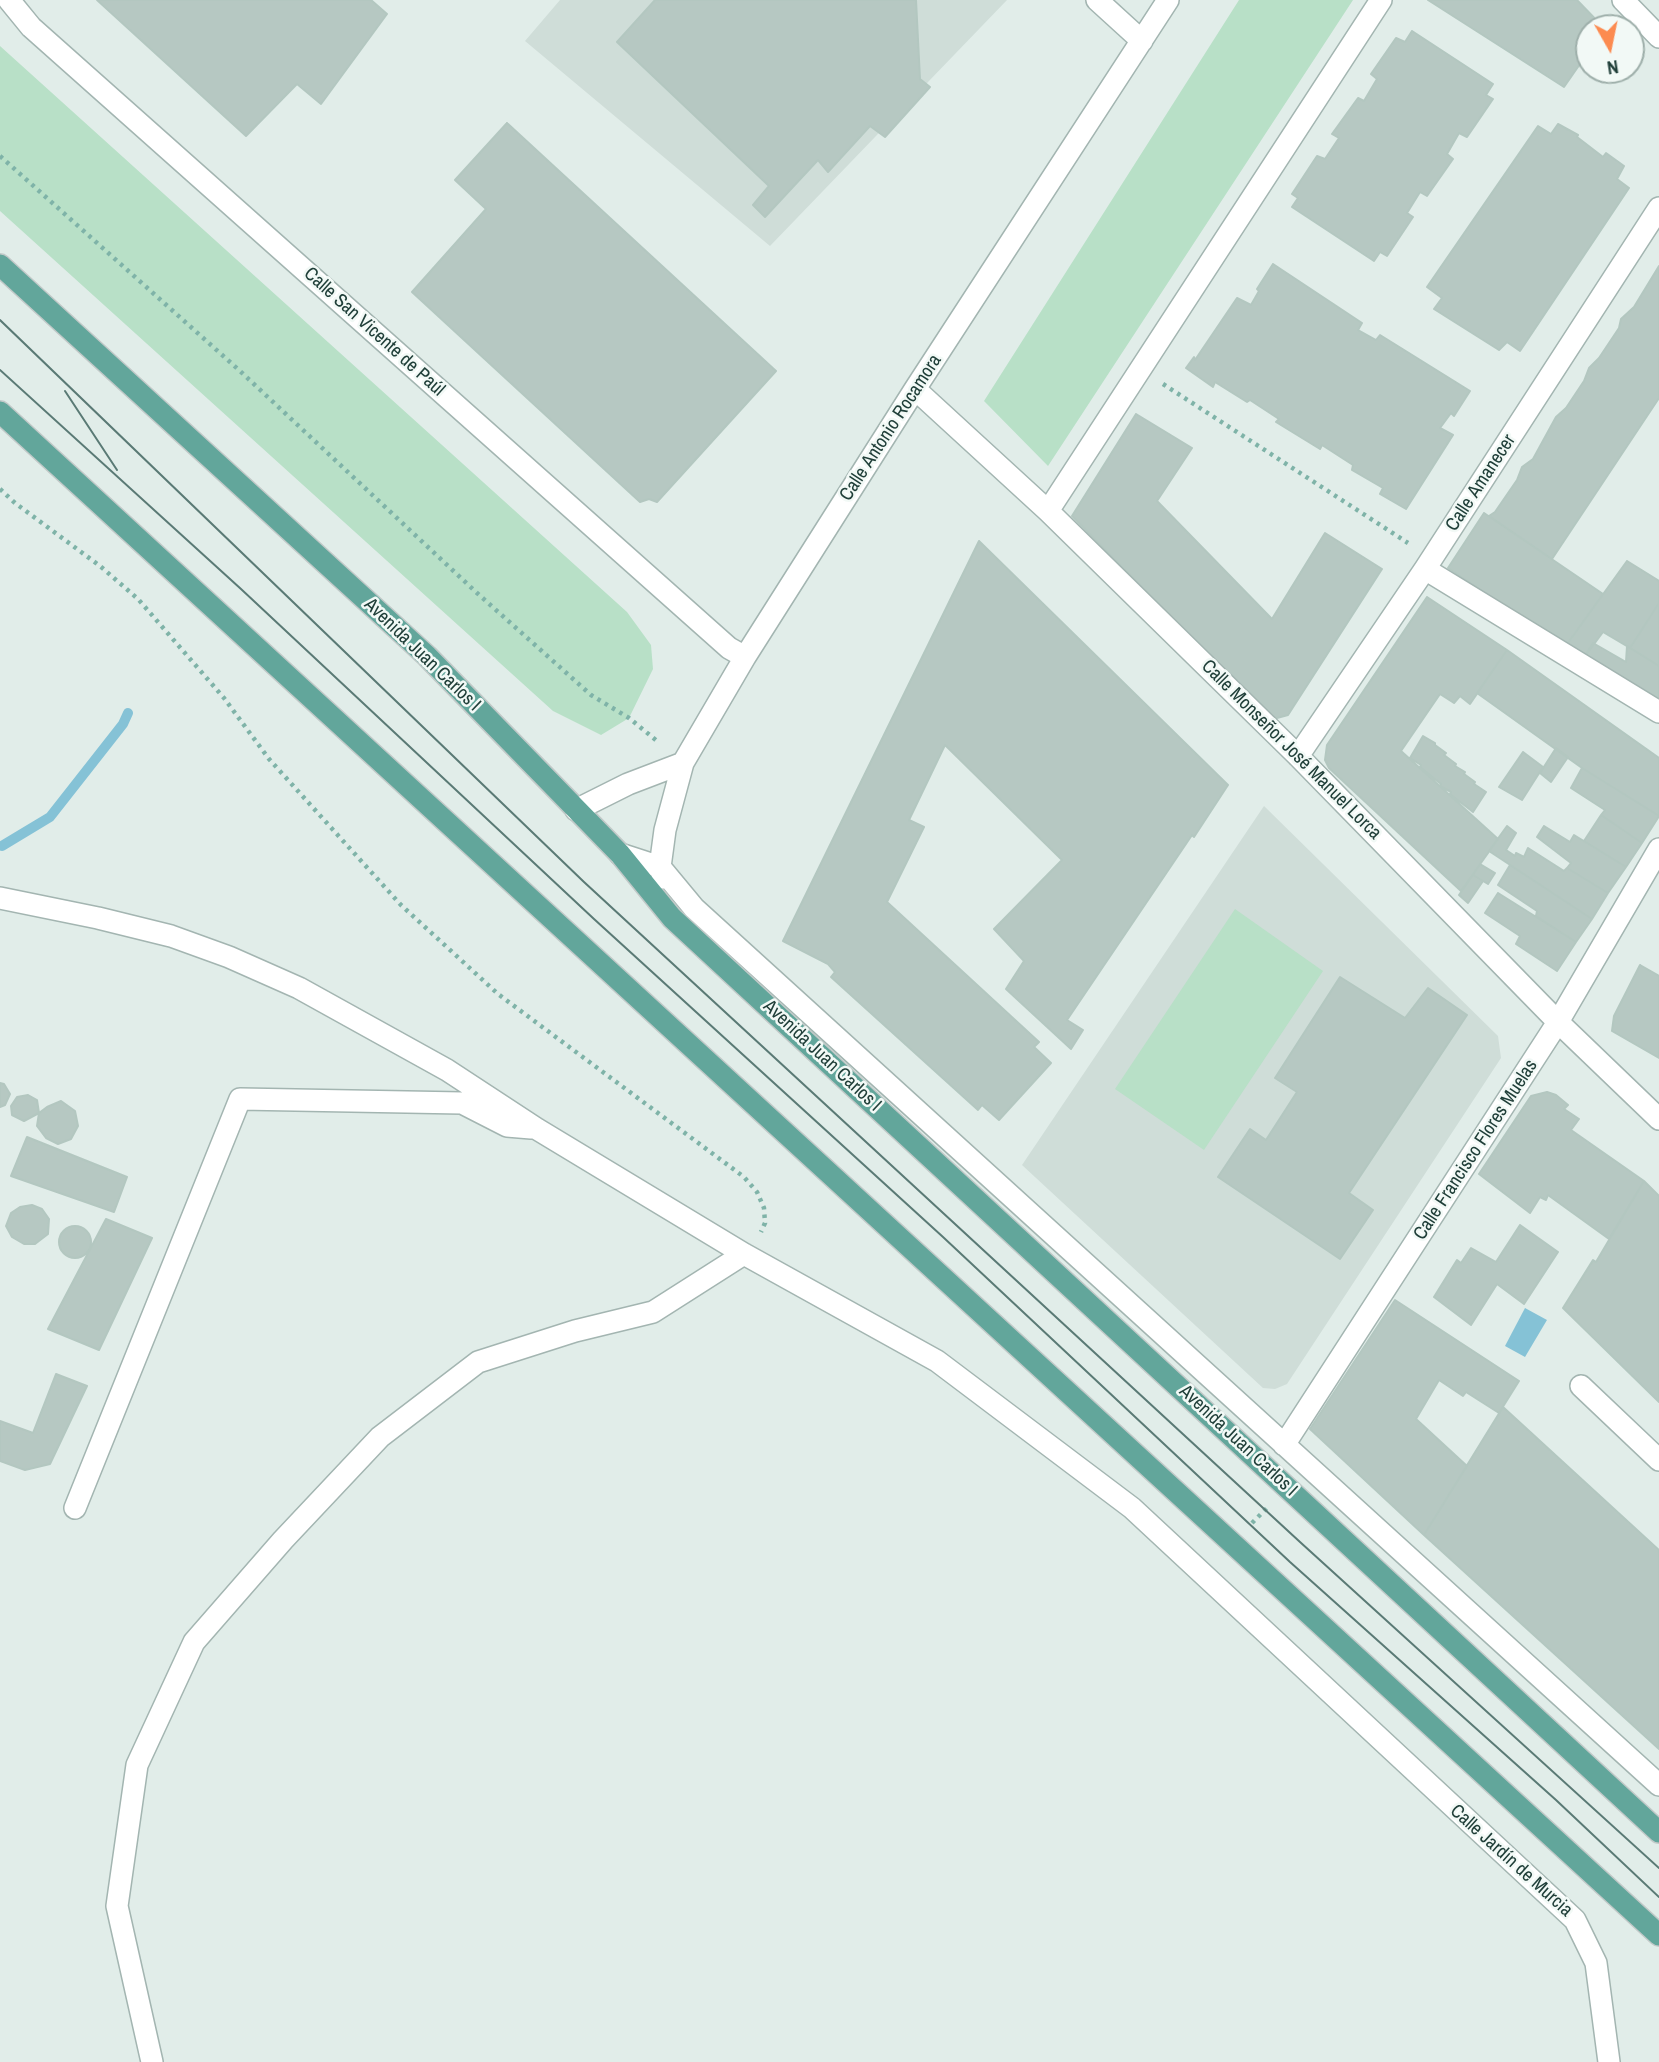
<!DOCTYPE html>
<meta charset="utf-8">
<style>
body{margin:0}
#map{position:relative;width:1659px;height:2062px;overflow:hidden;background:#e1ede9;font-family:"Archivo Narrow",sans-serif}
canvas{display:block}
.north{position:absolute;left:1575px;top:14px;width:70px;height:70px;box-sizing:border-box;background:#f2f9f6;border:2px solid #9eafaa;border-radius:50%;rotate:171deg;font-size:19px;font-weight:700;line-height:28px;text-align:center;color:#203f39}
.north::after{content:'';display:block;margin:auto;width:24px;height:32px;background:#fc8b50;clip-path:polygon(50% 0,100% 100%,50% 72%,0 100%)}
</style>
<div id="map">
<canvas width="1659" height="2062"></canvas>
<div class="north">N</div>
</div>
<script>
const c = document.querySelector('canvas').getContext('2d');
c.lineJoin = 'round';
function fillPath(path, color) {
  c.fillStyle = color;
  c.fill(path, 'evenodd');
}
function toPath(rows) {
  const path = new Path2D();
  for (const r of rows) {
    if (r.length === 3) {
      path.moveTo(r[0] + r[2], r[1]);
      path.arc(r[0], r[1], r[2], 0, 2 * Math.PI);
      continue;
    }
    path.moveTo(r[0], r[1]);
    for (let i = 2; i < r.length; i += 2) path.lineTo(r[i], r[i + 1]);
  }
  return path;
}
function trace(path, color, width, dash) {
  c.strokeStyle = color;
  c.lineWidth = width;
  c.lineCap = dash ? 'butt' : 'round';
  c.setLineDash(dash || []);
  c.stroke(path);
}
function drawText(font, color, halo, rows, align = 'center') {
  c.font = font + ' "Archivo Narrow",sans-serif';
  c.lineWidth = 5;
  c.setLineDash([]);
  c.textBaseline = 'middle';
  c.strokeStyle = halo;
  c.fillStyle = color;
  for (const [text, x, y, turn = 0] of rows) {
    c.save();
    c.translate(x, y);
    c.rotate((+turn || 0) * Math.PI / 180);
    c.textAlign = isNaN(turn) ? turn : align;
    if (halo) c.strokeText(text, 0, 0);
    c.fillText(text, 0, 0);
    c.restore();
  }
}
fillPath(toPath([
 [560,0,1007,0,770,246,525,41],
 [1264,806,1498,1036,1501,1058,1287,1384,1275,1389,1263,1388,1022,1165]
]), '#cfddd8');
fillPath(toPath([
 [1239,0,1353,0,1048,466,984,401],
 [0,46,627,612,651,645,653,669,629,718,601,735,553,711,0,211],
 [1235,909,1323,971,1204,1150,1115,1089]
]), '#b8e0c7');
fillPath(toPath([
 [1525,1308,1547,1320,1525,1357,1505,1346]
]), '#85c2d6');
trace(toPath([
 [2,846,50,817,123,724,128,713]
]), '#85c2d6', 10);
const building = toPath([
 [97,0,371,0,387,14,321,104,297,84,246,136,97,0],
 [655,0,916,0,920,79,930,87,885,137,870,126,828,172,818,160,765,217,753,205,769,186,617,42,655,0],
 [1428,0,1577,0,1604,28,1589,28,1589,51,1564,87,1428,0],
 [1412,31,1493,84,1486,95,1493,99,1467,137,1459,133,1447,154,1453,159,1427,196,1420,192,1407,213,1413,217,1387,256,1380,252,1374,261,1292,207,1298,198,1292,194,1317,156,1325,159,1339,138,1332,134,1358,98,1364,101,1377,79,1371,74,1396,38,1405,42,1412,31],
 [507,123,776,371,657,502,649,499,640,502,412,292,486,209,455,180,507,123],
 [1558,124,1578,135,1577,137,1603,157,1606,153,1624,166,1617,179,1629,188,1520,351,1507,342,1499,350,1434,309,1442,298,1427,287,1538,126,1551,134,1558,124],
 [1273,264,1362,323,1358,330,1376,340,1380,335,1470,391,1454,416,1451,413,1440,428,1453,435,1406,509,1380,494,1383,488,1352,470,1353,465,1322,445,1320,449,1276,422,1279,419,1250,400,1247,402,1215,382,1213,387,1186,368,1194,357,1195,360,1237,298,1251,305,1259,291,1257,289,1273,264],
 [1659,266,1659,398,1552,559,1489,516,1495,512,1517,480,1522,467,1533,459,1556,417,1566,408,1584,381,1589,368,1599,358,1619,328,1621,319,1634,307,1659,266],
 [1136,414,1192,448,1157,501,1272,619,1325,533,1382,569,1288,715,1277,718,1266,714,1072,516,1136,414],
 [1484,513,1603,594,1565,647,1448,568,1484,513],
 [979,541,1228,785,1194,837,1192,835,1067,1020,1083,1030,1071,1049,1006,989,1024,961,994,929,1062,860,945,745,909,820,924,827,887,902,1039,1042,1034,1047,1051,1063,999,1120,982,1105,978,1110,831,977,835,972,828,964,783,941,979,541],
 [1627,561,1659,581,1659,603,1630,648,1603,632,1583,659,1565,647,1627,561],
 [1427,597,1507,650,1470,704,1460,696,1454,703,1440,694,1401,751,1498,839,1461,891,1329,768,1325,760,1327,745,1427,597],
 [1659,603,1659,666,1630,648,1659,603],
 [1593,643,1626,662,1627,646,1659,666,1659,707,1583,659,1593,643],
 [1507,650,1659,758,1659,816,1582,768,1477,693,1507,650],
 [1423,736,1435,743,1435,745,1446,753,1444,755,1456,764,1455,766,1465,772,1464,774,1475,782,1474,784,1486,792,1473,812,1450,794,1451,792,1440,786,1441,784,1420,767,1421,765,1410,758,1423,736],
 [1556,748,1568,757,1551,782,1540,773,1556,748],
 [1523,752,1543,767,1522,800,1499,787,1523,752],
 [1582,768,1659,816,1642,843,1601,815,1605,810,1571,788,1582,768],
 [1601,815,1642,843,1626,867,1584,841,1601,815],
 [1507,826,1516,833,1506,850,1515,856,1516,853,1524,857,1528,848,1564,871,1567,868,1608,893,1592,919,1489,851,1507,826],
 [1544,826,1570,842,1574,835,1626,867,1608,893,1567,868,1571,863,1537,837,1544,826],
 [1480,864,1495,873,1488,884,1473,875,1480,864],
 [1510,865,1592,919,1576,942,1536,916,1537,911,1498,885,1510,865],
 [1473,875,1483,881,1468,903,1459,895,1473,875],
 [1498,893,1576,942,1557,971,1516,944,1520,936,1485,913,1498,893],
 [1640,965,1659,976,1659,1058,1612,1031,1614,1016,1640,965],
 [1340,977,1405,1018,1428,988,1467,1015,1349,1193,1373,1210,1340,1259,1218,1177,1250,1129,1266,1140,1297,1092,1275,1078,1340,977],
 [0,1083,4,1084,10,1094,5,1105,0,1107,0,1083],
 [1547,1092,1556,1095,1568,1105,1564,1109,1579,1119,1571,1130,1644,1181,1609,1239,1548,1195,1546,1200,1540,1197,1530,1213,1479,1174,1531,1096,1547,1092],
 [28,1095,37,1100,39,1113,24,1121,12,1115,11,1106,17,1097,28,1095],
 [61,1101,75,1111,78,1126,71,1139,58,1144,46,1138,37,1126,39,1113,47,1107,61,1101],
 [27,1137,127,1177,114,1212,11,1176,27,1137],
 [1644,1181,1659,1196,1659,1402,1563,1308,1593,1260,1596,1262,1644,1181],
 [32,1205,42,1209,49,1219,48,1234,35,1244,24,1244,12,1237,6,1226,11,1213,20,1207,32,1205],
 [106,1219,152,1238,99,1350,48,1329,106,1219],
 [1520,1225,1558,1252,1524,1304,1497,1284,1471,1325,1434,1297,1457,1260,1461,1263,1471,1248,1496,1262,1520,1225],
 [75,1242,16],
 [1395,1300,1519,1381,1499,1413,1466,1392,1463,1396,1439,1380,1416,1419,1467,1466,1424,1535,1310,1429,1395,1300],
 [56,1374,87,1386,50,1464,25,1470,0,1461,0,1421,33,1433,56,1374],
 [1503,1407,1659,1550,1659,1749,1424,1535,1503,1407]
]);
fillPath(building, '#b6c8c2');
trace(building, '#b3c7c0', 2);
const minor = toPath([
 [9,0,31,27,729,648,745,657],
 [1097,0,1142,41],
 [1623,0,1659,37],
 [915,389,1048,511,1298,756,1558,1022,1659,1119],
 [1048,511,1381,0],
 [1425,569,1659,712],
 [1298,756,1425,569,1659,208],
 [576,810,628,784,683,763],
 [620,854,660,867,694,908,1659,1785],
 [663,878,660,867,665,830,683,763,745,657,915,389,1168,0],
 [0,898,98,918,171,936,229,957,299,988,447,1070,537,1129,744,1254,937,1361,1132,1508,1575,1920,1596,1963,1609,2062],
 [1581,1386,1659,1460],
 [1284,1445,1558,1022,1659,849],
 [75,1508,240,1099,462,1103,507,1126,531,1128],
 [152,2062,117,1906,137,1765,194,1642,283,1540,380,1437,478,1362,575,1331,653,1312,744,1254]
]);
const major = toPath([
 [0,265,427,656,620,854,672,918,1659,1832],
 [0,412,1659,1935]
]);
trace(minor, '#a3b5b1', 24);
trace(major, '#c1c9c8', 24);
trace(toPath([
 [0,156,240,371,477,593,591,695,629,718,657,741],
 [1163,384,1408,543],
 [0,489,15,503,100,566,138,599,224,698,269,759,401,905,498,994,744,1177,757,1192,764,1208,765,1223,761,1232],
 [1252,1523,1268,1507]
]), '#7fb3a8', 4.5, [3.5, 5]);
trace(minor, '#fff', 21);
trace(major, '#62a69b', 21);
trace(toPath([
 [0,320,584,882,1300,1542,1659,1868],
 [0,370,241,589,594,919,943,1237,1290,1562,1556,1800,1659,1897],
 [65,391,117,470]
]), '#5a7a75', 2);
drawText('19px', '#203f39', '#f2f9f6', [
 ["Calle San Vicente de Paúl",374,332,42],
 ["Calle Antonio Rocamora",891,428,-57],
 ["Calle Amanecer",1481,483,-57],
 ["Avenida Juan Carlos I",422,655,44],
 ["Calle Monseñor José Manuel Lorca",1291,750,45],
 ["Avenida Juan Carlos I",822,1056,43],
 ["Calle Francisco Flores Muelas",1476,1150,-57],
 ["Avenida Juan Carlos I",1238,1441,43],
 ["Calle Jardín de Murcia",1511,1861,42]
]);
</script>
